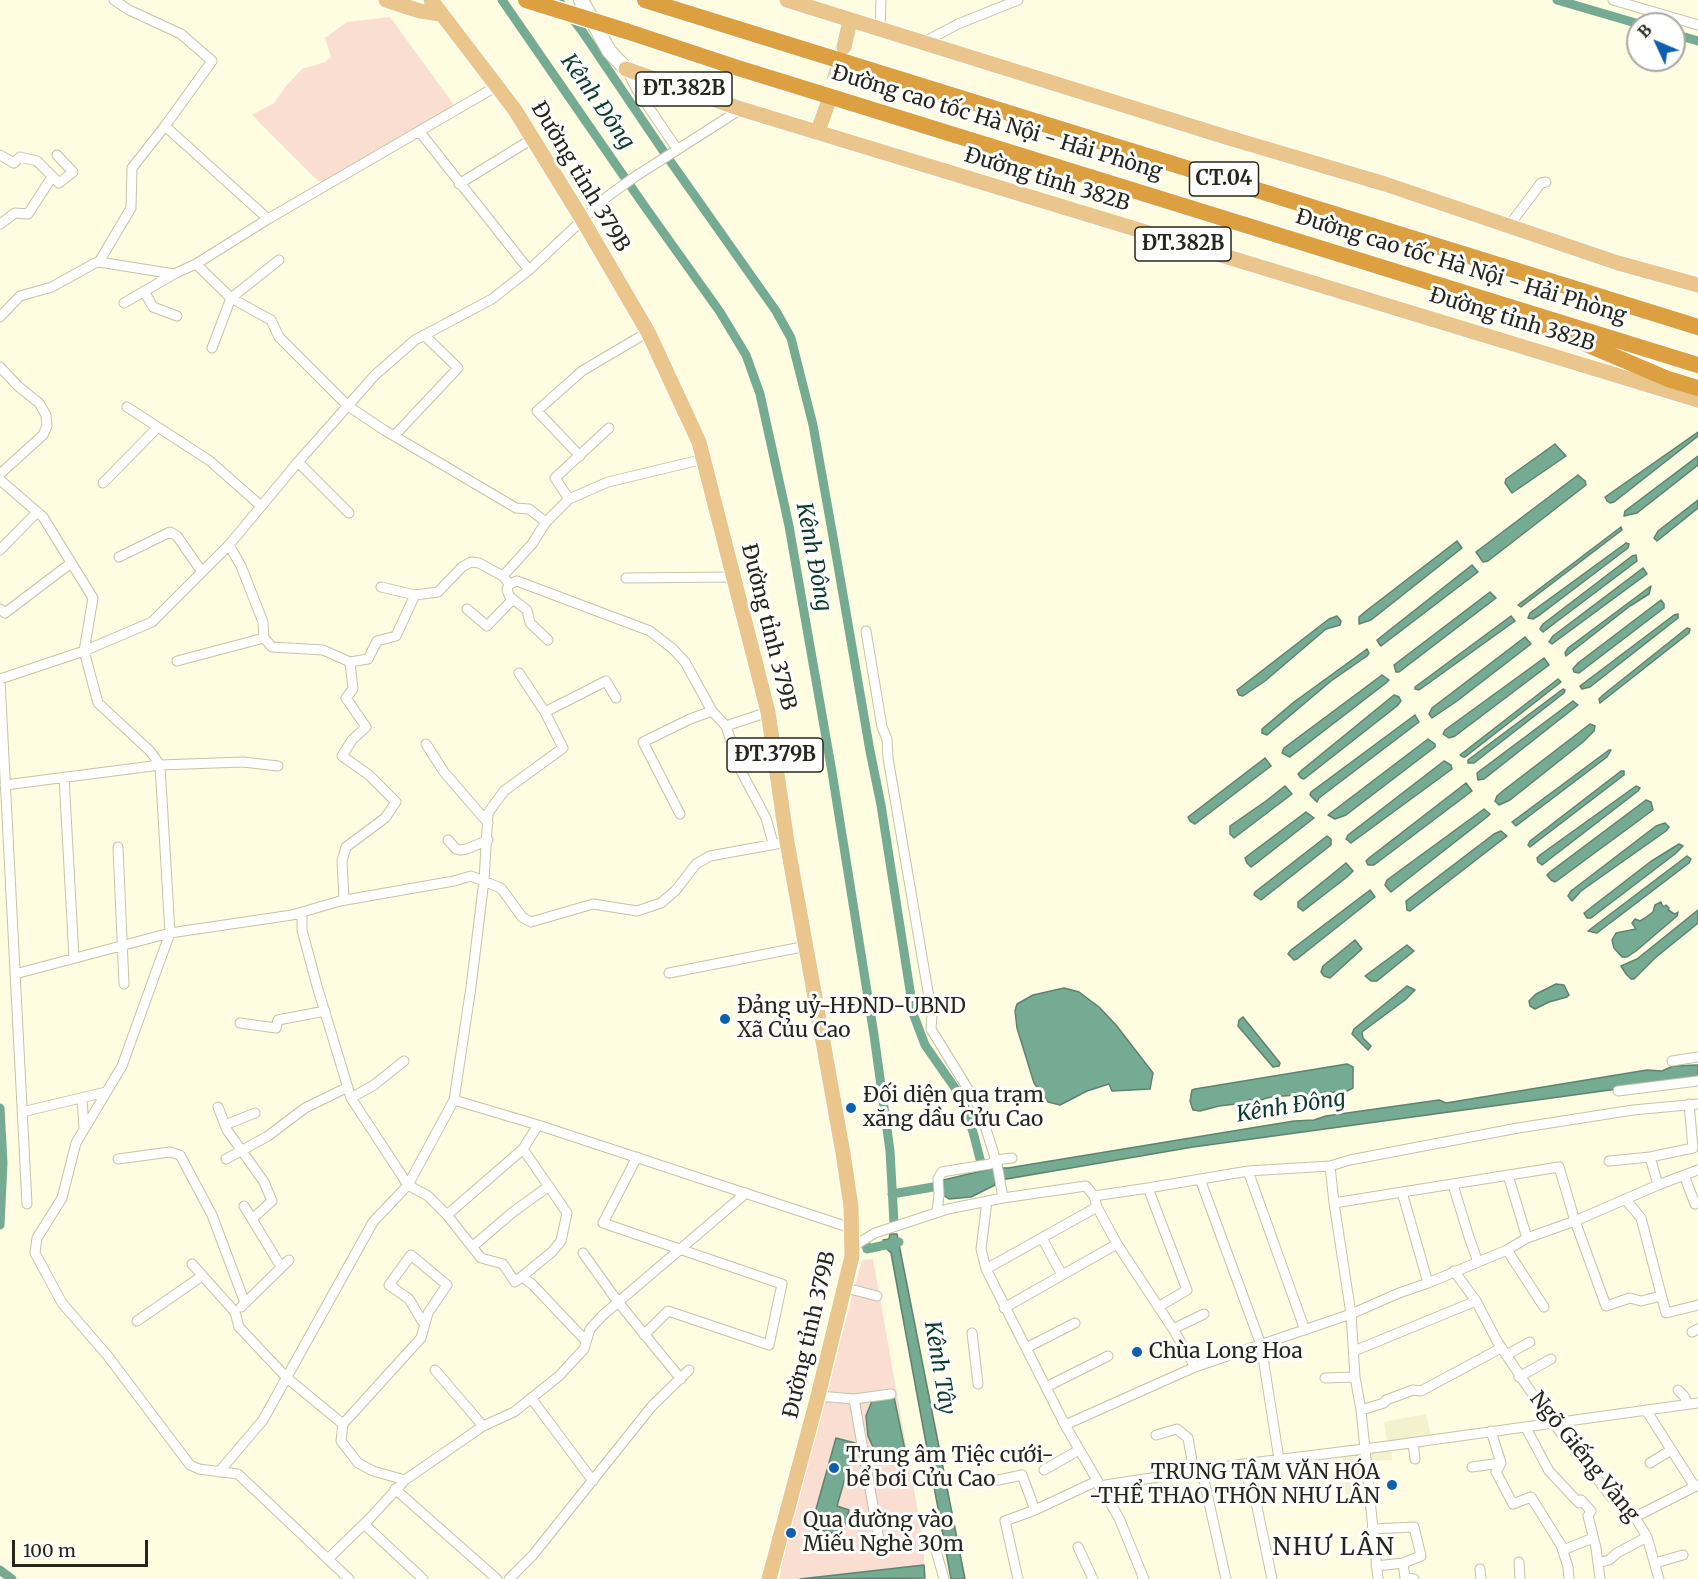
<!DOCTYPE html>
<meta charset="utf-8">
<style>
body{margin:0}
#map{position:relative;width:1698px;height:1579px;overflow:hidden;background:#fefde1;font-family:Merriweather,serif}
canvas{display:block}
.north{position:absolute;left:1626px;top:12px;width:60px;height:60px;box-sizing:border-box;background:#fff;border:2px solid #a9a8a4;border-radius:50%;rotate:314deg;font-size:16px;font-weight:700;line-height:24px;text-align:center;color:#27261c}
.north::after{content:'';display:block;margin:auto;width:21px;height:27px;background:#0e60ae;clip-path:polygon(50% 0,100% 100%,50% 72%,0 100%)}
.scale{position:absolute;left:12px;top:1540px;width:136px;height:27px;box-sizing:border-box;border:3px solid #27261c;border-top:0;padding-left:8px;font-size:18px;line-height:21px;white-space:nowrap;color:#27261c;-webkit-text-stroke:4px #fff;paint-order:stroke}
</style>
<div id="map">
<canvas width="1698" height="1579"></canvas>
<div class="north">B</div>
<div class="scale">100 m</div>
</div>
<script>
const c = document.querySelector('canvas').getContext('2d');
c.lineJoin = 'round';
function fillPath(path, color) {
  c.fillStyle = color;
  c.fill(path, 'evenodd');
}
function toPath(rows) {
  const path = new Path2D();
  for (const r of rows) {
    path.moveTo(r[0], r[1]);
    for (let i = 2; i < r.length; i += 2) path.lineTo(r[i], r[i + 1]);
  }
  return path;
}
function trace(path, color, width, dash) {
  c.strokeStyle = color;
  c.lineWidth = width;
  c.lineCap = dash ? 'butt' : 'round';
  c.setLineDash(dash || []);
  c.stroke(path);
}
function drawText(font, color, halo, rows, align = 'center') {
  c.font = font + ' Merriweather,serif';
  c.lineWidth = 6;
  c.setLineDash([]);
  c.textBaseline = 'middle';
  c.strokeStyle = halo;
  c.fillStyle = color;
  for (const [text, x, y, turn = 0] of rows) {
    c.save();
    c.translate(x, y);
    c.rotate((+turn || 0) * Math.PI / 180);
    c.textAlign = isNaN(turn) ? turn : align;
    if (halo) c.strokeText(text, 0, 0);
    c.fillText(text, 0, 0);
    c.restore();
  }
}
fillPath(toPath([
 [1426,1414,1432,1440,1422,1441,1423,1448,1396,1451,1396,1445,1391,1446,1392,1460,1376,1461,1377,1477,1367,1478,1369,1496,1347,1499,1344,1482,1347,1481,1341,1452,1388,1446,1384,1422]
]), '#f3f1ce');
fillPath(toPath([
 [390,17,454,105,325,182,318,181,252,115,274,103,286,86,302,69,325,62,331,57,325,38,347,22],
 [873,1259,924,1546,924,1579,780,1579,782,1562,862,1260]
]), '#f9ded1');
const water = toPath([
 [1698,432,1698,436,1614,502,1610,503,1607,501,1605,497,1698,432],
 [1555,444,1566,456,1512,493,1505,483,1506,479,1555,444],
 [1698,456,1698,465,1637,513,1624,516,1625,511,1698,456],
 [1578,475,1585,481,1586,485,1488,561,1483,562,1476,552,1578,475],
 [1698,500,1698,508,1657,541,1654,538,1658,531,1698,500],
 [1621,527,1622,530,1521,607,1518,605,1621,527],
 [1457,541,1462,548,1371,620,1359,624,1359,617,1366,611,1457,541],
 [1626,543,1629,544,1628,548,1541,614,1533,619,1528,618,1530,613,1626,543],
 [1636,555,1637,561,1543,632,1540,629,1543,624,1632,556,1636,555],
 [1472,565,1478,572,1381,646,1380,645,1377,640,1472,565],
 [1643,568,1647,574,1552,644,1549,642,1553,636,1643,568],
 [1651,586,1649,594,1630,606,1566,656,1565,653,1568,648,1651,586],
 [1490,592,1496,598,1399,672,1396,672,1394,665,1490,592],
 [1661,600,1664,604,1664,608,1579,673,1574,672,1573,669,1578,663,1661,600],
 [1678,614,1678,618,1590,687,1582,689,1580,686,1674,615,1678,614],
 [1337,616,1341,621,1340,625,1326,629,1265,681,1243,696,1239,695,1237,690,1329,619,1337,616],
 [1511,616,1515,621,1419,690,1415,689,1415,687,1511,616],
 [1687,628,1690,629,1689,633,1600,703,1599,699,1603,695,1687,628],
 [1525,637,1531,644,1457,701,1432,718,1429,714,1432,708,1525,637],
 [1367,649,1369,653,1367,656,1331,681,1267,735,1262,733,1262,729,1294,702,1367,649],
 [1544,658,1549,665,1455,736,1449,738,1443,734,1445,730,1544,658],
 [1382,675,1389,680,1386,683,1290,757,1282,753,1284,748,1382,675],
 [1558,679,1561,682,1465,757,1463,757,1460,755,1558,679],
 [1563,689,1565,690,1564,693,1474,763,1468,763,1468,760,1563,689],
 [1394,695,1399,697,1401,701,1397,706,1304,779,1301,778,1298,774,1302,770,1394,695],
 [1573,701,1578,705,1484,779,1478,780,1477,773,1573,701],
 [1415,715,1419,722,1319,798,1317,802,1310,795,1311,792,1415,715],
 [1590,724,1595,726,1594,731,1583,742,1510,800,1499,805,1495,801,1497,796,1504,790,1590,724],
 [1428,739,1435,744,1435,747,1346,815,1335,819,1328,815,1428,739],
 [1609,750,1611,750,1607,757,1516,826,1512,822,1609,750],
 [1265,758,1271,766,1195,824,1190,821,1188,817,1265,758],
 [1444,761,1451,765,1452,769,1351,843,1346,839,1348,835,1444,761],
 [1621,771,1624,771,1624,775,1530,847,1528,845,1530,841,1621,771],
 [1466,783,1472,791,1374,865,1368,865,1366,861,1369,858,1466,783],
 [1285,786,1292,794,1234,838,1230,834,1230,826,1266,801,1285,786],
 [1636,786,1640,788,1638,791,1542,865,1538,862,1537,858,1540,855,1636,786],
 [1646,800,1651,802,1653,810,1558,880,1555,882,1551,880,1547,875,1550,872,1646,800],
 [1484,809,1490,814,1487,817,1391,892,1389,890,1385,885,1387,880,1484,809],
 [1306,812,1314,818,1254,865,1251,867,1247,863,1245,858,1250,854,1306,812],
 [1665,823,1669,827,1666,831,1581,891,1572,901,1568,896,1571,891,1656,826,1665,823],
 [1501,831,1507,836,1410,911,1407,910,1406,901,1494,834,1501,831],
 [1327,836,1331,839,1331,845,1261,900,1254,895,1255,892,1327,836],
 [1679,844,1683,846,1675,854,1591,918,1587,918,1584,913,1650,862,1679,844],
 [1687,856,1691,859,1689,863,1597,933,1588,931,1687,856],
 [1346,863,1353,871,1347,877,1303,911,1298,907,1298,902,1346,863],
 [1370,890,1375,897,1297,959,1294,960,1288,954,1291,950,1370,890],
 [1661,902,1662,905,1664,907,1666,905,1669,908,1668,910,1673,913,1675,914,1678,912,1677,916,1636,951,1627,957,1622,957,1614,948,1612,940,1616,933,1636,929,1632,923,1635,919,1640,921,1645,918,1653,912,1655,905,1661,902],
 [1698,910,1698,923,1655,958,1634,979,1631,979,1626,974,1621,966,1637,959,1698,910],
 [1355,940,1362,949,1330,978,1324,976,1321,972,1323,966,1355,940],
 [1407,945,1414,951,1377,981,1371,981,1365,976,1407,945],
 [1556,984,1564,985,1569,995,1567,997,1549,1002,1535,1009,1530,1006,1529,1001,1536,994,1556,984],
 [1407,986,1415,990,1405,1000,1362,1032,1363,1038,1371,1046,1368,1050,1352,1034,1354,1029,1407,986],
 [1064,988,1079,992,1099,1007,1116,1025,1153,1073,1150,1089,1112,1091,1109,1084,1087,1091,1060,1105,1048,1102,1034,1083,1017,1028,1015,1011,1017,1004,1033,995,1064,988],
 [1243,1017,1280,1063,1279,1066,1273,1067,1238,1026,1239,1020,1243,1017],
 [1347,1064,1353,1067,1353,1088,1347,1091,1271,1097,1252,1102,1250,1099,1244,1103,1219,1106,1200,1111,1193,1110,1190,1101,1192,1090,1195,1089,1347,1064],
 [1698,1065,1698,1078,1193,1147,995,1181,995,1185,971,1197,949,1199,943,1195,939,1181,994,1168,1008,1168,1294,1121,1314,1120,1326,1116,1439,1100,1446,1103,1647,1070,1662,1071,1673,1066,1698,1065],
 [890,1234,897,1234,965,1579,951,1579,891,1253,884,1246,883,1240,889,1239,890,1234],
 [894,1397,905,1450,881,1454,872,1445,868,1436,866,1416,872,1401,894,1397],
 [836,1438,855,1443,837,1506,849,1510,842,1536,811,1527,836,1438],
 [924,1565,925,1578,800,1579,924,1565]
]);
fillPath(water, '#76ab93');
trace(water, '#5e836f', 1.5);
trace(toPath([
 [502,0,643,204,720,312,746,355,760,394,789,526,832,772,874,1035,890,1151,894,1223],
 [558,0,582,31,668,158,776,311,791,338,813,425,832,531,870,751,881,805,914,1016,925,1045,962,1098,973,1132,981,1163],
 [1557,0,1639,24],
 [1674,34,1698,41],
 [0,1108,3,1163,0,1225],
 [892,1194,945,1185],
 [866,1244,867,1249,899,1242],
 [0,1570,12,1579]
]), '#76ab93', 9);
trace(toPath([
 [828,103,843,48]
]), '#d3d2ba', 15, [15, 8]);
const minor = toPath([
 [1613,0,1698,25],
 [880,30,881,0],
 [924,42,958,24,1018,0],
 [626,69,637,90,677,149],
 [165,126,268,219],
 [419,131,529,270],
 [0,155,14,163,20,157,37,161,59,183,73,172,57,155],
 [459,184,532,139],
 [0,224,15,213,28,214,52,177],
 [1508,227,1541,183,1546,182],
 [99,262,131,208,132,168,165,126,212,61,181,34,129,10,114,0],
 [196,264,231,298,271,320,279,337,348,406,384,430,516,508,529,509,546,522],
 [144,291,153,307,177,316],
 [124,303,174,274,196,264,268,219,497,86],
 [0,317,20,296,52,287,95,263,99,262,174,274],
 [212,348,231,298,279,260],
 [0,367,19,387,39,403,46,415,47,426,43,435,0,474],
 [127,407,210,461,261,506],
 [394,436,458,368,424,335],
 [580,456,537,411,582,371,648,332],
 [298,462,349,513],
 [0,480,43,517,93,598,84,651,98,703,150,751,160,765,170,933,122,1066,76,1143,62,1198,37,1238,35,1253,62,1303,107,1355,190,1465,199,1469,238,1474,349,1579],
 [103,483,157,428],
 [569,499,555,478,609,428],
 [229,545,241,566,263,622,264,638,272,647,323,650,350,662,368,659,377,641,396,636,415,595],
 [0,550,37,512],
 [119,557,170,532,177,536,202,572],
 [503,576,509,584,517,581,650,631,673,649,685,662,712,711],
 [626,578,733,577],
 [509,584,507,590,510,597,527,610,530,623,548,640],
 [381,587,415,595,438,592,462,567,471,562,479,563,503,576,532,544,546,522,569,499,608,482,704,459],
 [0,609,5,613,71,563],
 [467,609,487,626,513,599],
 [866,631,882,727,887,739,888,758,932,1015,931,1029,979,1107,997,1164,1003,1198],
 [177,661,264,638],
 [519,673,545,712],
 [0,679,84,651,152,622,229,545,298,462,375,375,415,340,492,299,529,270,608,196,636,176,741,109],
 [0,680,27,1204],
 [726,726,741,771,766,818,773,843],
 [426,744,444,772,488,823],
 [64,777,74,958],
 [5,785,160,765,243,762,278,766],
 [680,814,643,742,690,719,712,711,726,726,768,712],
 [448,840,456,849,460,850,467,849,488,840],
 [118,847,124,984],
 [344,900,342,861,346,847,385,818,396,802,369,775,342,756,352,740,366,727,346,698,353,689,350,662],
 [302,912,302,930,317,986,351,1098,408,1185,428,1196,447,1215,481,1258,503,1264,515,1282,552,1252,561,1241,567,1213,523,1149],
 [669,973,807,946],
 [15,974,170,933,292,915,340,901,454,881,471,876,501,888,522,917,531,922,593,904,637,911,661,903,676,890,696,864,710,856,787,842],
 [240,1023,276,1028,278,1020,325,1011],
 [1672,1061,1698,1057],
 [1618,1091,1698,1081],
 [82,1098,84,1129],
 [351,1098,374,1085,404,1061],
 [454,1100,538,1125,851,1228],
 [218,1107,227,1130,264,1182,272,1201,252,1219,244,1206],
 [22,1112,106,1092],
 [225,1125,255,1113],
 [637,1157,603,1223,782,1284,769,1345,668,1311,644,1335],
 [118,1159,170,1152,180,1155,212,1215,245,1303],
 [226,1159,268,1136,305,1108,348,1087],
 [1609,1161,1650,1157],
 [1330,1166,1334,1203,1351,1314,1355,1377,1361,1410,1378,1579],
 [1248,1171,1305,1330],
 [1508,1175,1527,1238],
 [1684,1175,1695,1204],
 [1200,1179,1261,1345,1279,1459],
 [1453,1185,1469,1237,1478,1262],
 [1658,1185,1650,1157,1693,1148,1689,1104],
 [1148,1188,1187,1290,1158,1307],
 [1402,1192,1428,1283],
 [1625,1199,1641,1218,1666,1313,1698,1305],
 [987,1201,981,1249,986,1269,1065,1425],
 [1334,1203,1559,1167,1575,1221,1606,1306,1630,1298,1641,1301,1661,1296],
 [1097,1207,1117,1244,1173,1329,1195,1367],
 [937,1212,939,1195,938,1179,942,1172,990,1164,996,1160,1012,1158],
 [447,1215,523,1149,538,1125],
 [252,1219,281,1267],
 [1042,1238,1062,1275],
 [472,1247,513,1212,549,1186],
 [852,1247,875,1233,948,1209,1003,1198,1086,1186,1094,1196],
 [1507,1250,1544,1307],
 [583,1253,618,1302,681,1379],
 [192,1264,235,1312,239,1327,287,1378,343,1424,341,1441,358,1463,373,1471,405,1480],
 [986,1269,1097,1207,1094,1196,1148,1188,1248,1171,1330,1166,1350,1160,1518,1128,1633,1110,1698,1104],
 [1454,1271,1476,1301,1497,1341,1549,1419,1554,1424,1613,1499,1635,1517,1647,1537,1659,1579],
 [522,1277,532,1284,586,1341],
 [846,1288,877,1296],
 [241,1307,289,1260],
 [1004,1308,1117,1244],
 [137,1321,202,1276],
 [1173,1329,1204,1314],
 [1692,1332,1698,1329],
 [972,1333,978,1384],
 [1026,1348,1075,1323],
 [1354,1351,1476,1301],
 [1506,1355,1530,1342],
 [435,1370,483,1426],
 [1519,1377,1551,1359],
 [1325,1378,1355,1377],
 [1046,1387,1108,1356],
 [1678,1390,1684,1396,1688,1404],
 [818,1396,854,1399,881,1551],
 [531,1398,593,1481],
 [854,1399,891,1394],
 [1361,1410,1384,1403,1386,1400,1413,1390,1421,1391,1501,1348],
 [1646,1410,1695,1487],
 [343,1424,421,1338,428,1313,447,1285,411,1255,389,1285,409,1299,422,1321],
 [1526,1428,1549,1471,1579,1503,1581,1500,1591,1511,1588,1516,1596,1548,1600,1579],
 [1491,1431,1501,1463,1496,1472,1513,1504,1531,1497,1561,1545,1568,1567,1569,1579],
 [1156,1435,1177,1429,1188,1438,1194,1472],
 [1413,1443,1415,1459],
 [1650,1463,1671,1450],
 [1243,1464,1257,1507,1272,1579],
 [1472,1467,1501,1463],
 [1044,1470,1079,1450],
 [1202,1471,1226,1579],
 [219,1472,263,1420,373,1222,408,1185,454,1100,471,987,484,880,488,813,504,791,563,748,545,712,606,681,616,698],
 [989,1482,1022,1475,1035,1510],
 [1099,1486,1243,1464,1388,1446,1698,1403],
 [395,1489,497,1579],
 [1635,1517,1698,1485],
 [364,1524,423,1579],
 [1372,1529,1414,1527,1421,1556,1403,1563,1405,1578,1414,1579],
 [935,1547,944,1579],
 [1078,1547,1093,1579],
 [1563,1550,1593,1538],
 [328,1559,370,1518,405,1480,483,1426,514,1412,559,1376,584,1349,590,1329,603,1315,746,1193],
 [1519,1562,1520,1579],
 [1598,1563,1609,1560,1617,1553,1647,1537],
 [1655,1563,1683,1555],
 [1376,1566,1403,1563],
 [1480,1569,1481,1579],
 [509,1579,533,1555,652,1406,689,1370],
 [1018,1579,1005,1521,1035,1510,1097,1481],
 [1144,1579,1119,1518,1065,1425,1195,1367,1351,1314,1399,1293,1428,1283,1507,1250,1527,1238,1575,1221,1658,1185,1698,1170]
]);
const secondary = toPath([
 [581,0,609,51,626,69]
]);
const primary = toPath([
 [386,0,420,11,440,14],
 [431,0,515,110,582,219,648,332,699,442,768,712,787,842,843,1153,851,1207,852,1256,818,1396,769,1579],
 [787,0,1226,137,1385,184,1618,263,1698,285],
 [844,47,850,21],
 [626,69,741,109,1698,400],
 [818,131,828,103]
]);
const motorway = toPath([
 [645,0,1698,327],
 [626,31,738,68,1698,365],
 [1548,328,1668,379,1698,388]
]);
trace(minor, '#c5c4a9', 11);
trace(secondary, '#c5c4a9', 16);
trace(primary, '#fff', 17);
trace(motorway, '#fff', 19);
trace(minor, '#fff', 9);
trace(secondary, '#fff', 14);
trace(primary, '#eac68d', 15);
trace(motorway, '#dca041', 16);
const motorwayBridge = toPath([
 [526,0,626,31]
]);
trace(motorwayBridge, '#fff', 19, []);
trace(motorwayBridge, '#dca041', 16);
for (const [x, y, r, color] of [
 [725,1019,6,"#0e60ae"],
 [851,1108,6,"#0e60ae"],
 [1137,1352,6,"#0e60ae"],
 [834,1468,6,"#0e60ae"],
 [1392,1485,6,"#0e60ae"],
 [791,1533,6,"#0e60ae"]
]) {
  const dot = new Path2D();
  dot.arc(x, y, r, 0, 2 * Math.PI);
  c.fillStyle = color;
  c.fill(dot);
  trace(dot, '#fff', 2);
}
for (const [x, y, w] of [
 [684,89,96],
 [1224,179,69],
 [1183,244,96],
 [775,755,96]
]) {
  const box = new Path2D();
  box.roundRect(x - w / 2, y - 17, w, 34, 4.5);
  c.fillStyle = '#fff';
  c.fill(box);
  trace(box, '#27261c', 1.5);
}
drawText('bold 20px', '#27261c', null, [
 ["ĐT.382B",684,89],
 ["CT.04",1224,179],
 ["ĐT.382B",1183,244],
 ["ĐT.379B",775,755]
]);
drawText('21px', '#27261c', '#fff', [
 ["Đường cao tốc Hà Nội - Hải Phòng",997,123,17],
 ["Đường tỉnh 379B",580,177,59],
 ["Đường tỉnh 382B",1047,180,17],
 ["Đường cao tốc Hà Nội - Hải Phòng",1461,267,17],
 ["Đường tỉnh 382B",1512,320,17],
 ["Đường tỉnh 379B",768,627,76],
 ["Đường tỉnh 379B",810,1335,-77],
 ["Ngõ Giếng Vàng",1584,1457,51]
]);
drawText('21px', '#27261c', '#fff', [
 ["Đảng uỷ-HĐND-UBND",737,1007],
 ["Xã Củu Cao",737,1031],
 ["Đối diện qua trạm",863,1096],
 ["xăng dầu Cửu Cao",863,1120],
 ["Chùa Long Hoa",1149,1352],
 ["Trung âm Tiệc cưới-",846,1456],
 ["bể bơi Cửu Cao",846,1480],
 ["TRUNG TÂM VĂN HÓA",1380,1473,"right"],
 ["-THỂ THAO THÔN NHƯ LÂN",1380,1497,"right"],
 ["Qua đường vào",803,1521],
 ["Miếu Nghè 30m",803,1545]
], 'left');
drawText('italic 22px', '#0e3c2b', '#fff', [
 ["Kênh Đông",597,102,55],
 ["Kênh Đông",813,557,79],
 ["Kênh Đông",1291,1107,-9],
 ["Kênh Tây",939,1368,80]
]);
c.letterSpacing = '1.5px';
drawText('24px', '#27261c', '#fff', [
 ["NHƯ LÂN",1334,1548]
]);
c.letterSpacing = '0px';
</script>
